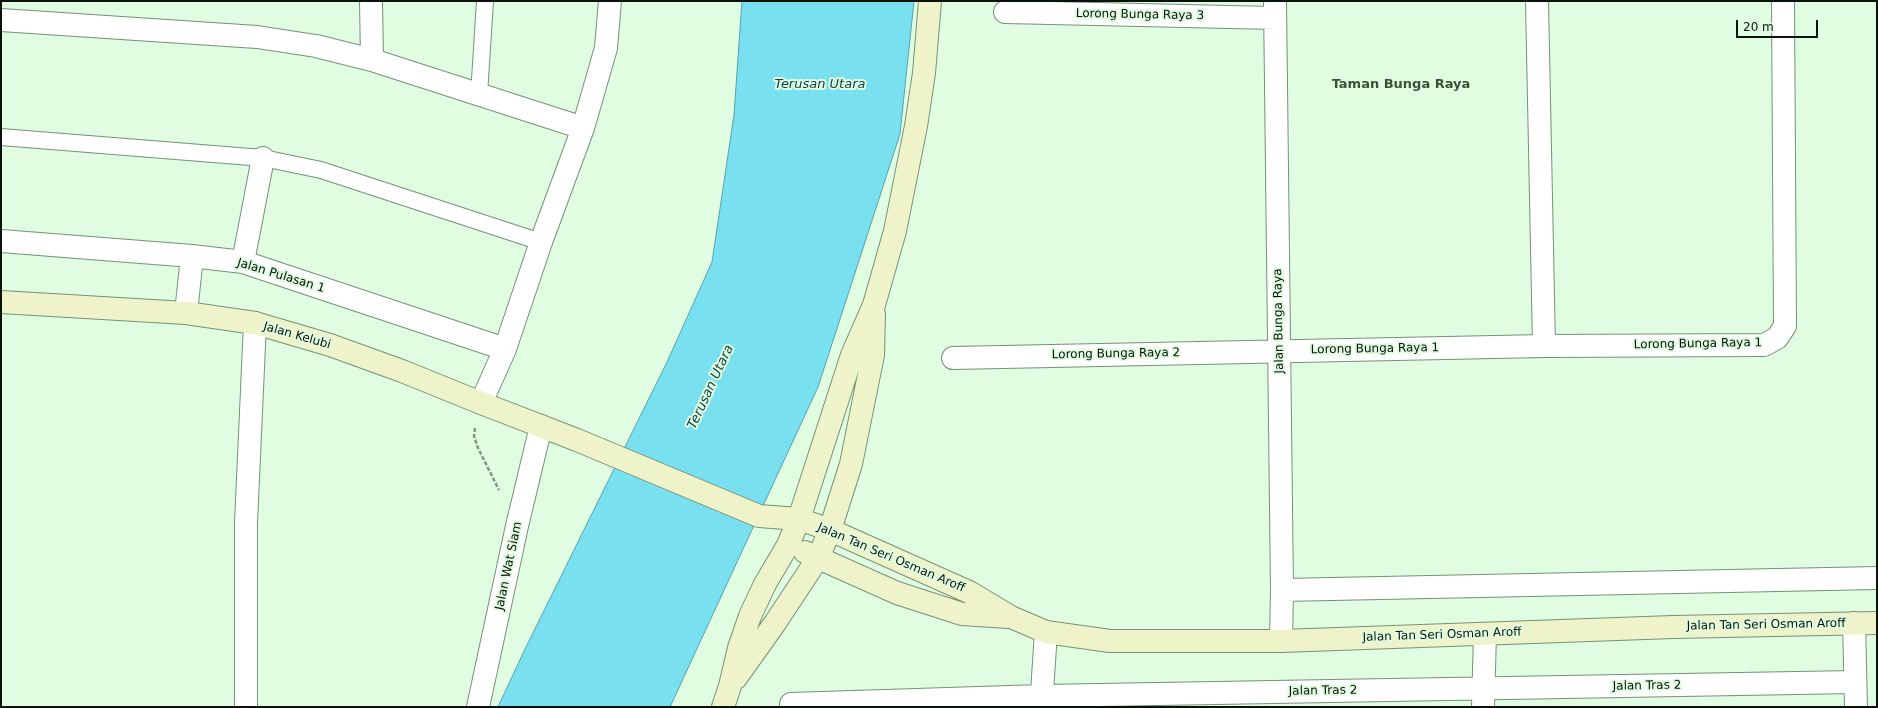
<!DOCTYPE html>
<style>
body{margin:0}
#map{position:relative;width:1878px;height:708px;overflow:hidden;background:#e0fde1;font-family:"DejaVu Sans",sans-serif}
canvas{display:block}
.frame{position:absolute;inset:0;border:2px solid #09130a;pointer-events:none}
.scale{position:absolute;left:1736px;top:20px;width:82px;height:18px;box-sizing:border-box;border:2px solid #09130a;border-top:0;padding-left:5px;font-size:12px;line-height:14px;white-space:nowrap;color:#09130a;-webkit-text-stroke:3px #e0fde1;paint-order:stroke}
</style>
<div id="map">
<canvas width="1878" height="708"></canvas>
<div class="frame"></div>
<div class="scale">20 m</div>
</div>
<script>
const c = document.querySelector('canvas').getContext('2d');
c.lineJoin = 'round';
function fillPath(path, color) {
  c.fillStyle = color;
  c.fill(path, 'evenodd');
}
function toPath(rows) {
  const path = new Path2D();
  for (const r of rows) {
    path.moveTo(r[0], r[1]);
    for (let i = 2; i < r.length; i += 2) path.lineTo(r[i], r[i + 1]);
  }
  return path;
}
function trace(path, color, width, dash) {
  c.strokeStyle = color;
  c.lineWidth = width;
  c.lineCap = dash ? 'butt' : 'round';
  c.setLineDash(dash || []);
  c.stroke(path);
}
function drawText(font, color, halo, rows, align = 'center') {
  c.font = font + ' "DejaVu Sans",sans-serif';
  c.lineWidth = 4;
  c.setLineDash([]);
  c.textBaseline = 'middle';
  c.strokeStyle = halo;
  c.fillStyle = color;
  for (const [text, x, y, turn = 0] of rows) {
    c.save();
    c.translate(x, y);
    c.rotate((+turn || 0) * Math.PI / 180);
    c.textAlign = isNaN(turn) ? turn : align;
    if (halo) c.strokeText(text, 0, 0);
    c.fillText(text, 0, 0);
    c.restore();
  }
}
const water = toPath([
 [742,1,914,1,900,134,818,387,670,707,498,707,525,649,667,362,712,262,734,115,742,1]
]);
fillPath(water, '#79e0f0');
trace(water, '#57a2ab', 1);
const lane = toPath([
 [479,95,485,1],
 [1,137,263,158,321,170,541,242]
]);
const street = toPath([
 [371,1,372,60],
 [1275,1,1282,590,1281,641],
 [1537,1,1544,346],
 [1005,12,1275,18],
 [1,20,257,37,316,46,372,60,583,128],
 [1,241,192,256,243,262,505,349],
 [243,262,263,158],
 [186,313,192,256],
 [953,358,1544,346,1764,345,1777,338,1785,326,1783,1],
 [481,403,505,349,541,242,583,128,606,48,610,1],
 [1282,590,1877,578],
 [1854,623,1856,707],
 [791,704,1041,696,1855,682],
 [246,707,246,523,255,323],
 [478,707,517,526,541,426],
 [1041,707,1046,632],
 [1483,707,1485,634]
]);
const secondary = toPath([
 [1,302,186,313,255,323,330,345,402,371,481,403,577,440,759,516,799,519,830,530,969,592,1011,617,1046,632,1110,641,1281,641,1673,627,1877,623],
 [805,552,897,593,962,614,1008,617],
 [736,678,775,623,818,558,830,530,851,464,873,355,874,314],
 [723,707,730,686,739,648,750,616,765,584,788,545,799,519,852,355,874,305,895,231,916,126,924,73,930,1]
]);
trace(lane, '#769177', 18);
trace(street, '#769177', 24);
trace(secondary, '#769177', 24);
trace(toPath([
 [475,428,474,436,478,448,499,490]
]), '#809581', 2.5, [4, 2]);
trace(lane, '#fff', 16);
trace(street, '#fff', 22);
trace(secondary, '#eef3ca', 22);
drawText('12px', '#09130a', '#e0fde1', [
 ["Lorong Bunga Raya 3",1140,15,1],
 ["Jalan Pulasan 1",281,276,17],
 ["Jalan Bunga Raya",1279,321,-91],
 ["Jalan Kelubi",297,336,16],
 ["Lorong Bunga Raya 1",1698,344,-1],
 ["Lorong Bunga Raya 1",1375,349,-1],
 ["Lorong Bunga Raya 2",1116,354,-1],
 ["Jalan Tan Seri Osman Aroff",891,558,23],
 ["Jalan Wat Siam",509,566,-78],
 ["Jalan Tan Seri Osman Aroff",1766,625,-1],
 ["Jalan Tan Seri Osman Aroff",1442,635,-2],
 ["Jalan Tras 2",1647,686,-1],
 ["Jalan Tras 2",1323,691,-1]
]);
drawText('italic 13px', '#0f4046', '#e0fde1', [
 ["Terusan Utara",820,85],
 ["Terusan Utara",711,387,-65]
]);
drawText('bold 13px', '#39523b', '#e0fde1', [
 ["Taman Bunga Raya",1401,85]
]);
</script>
